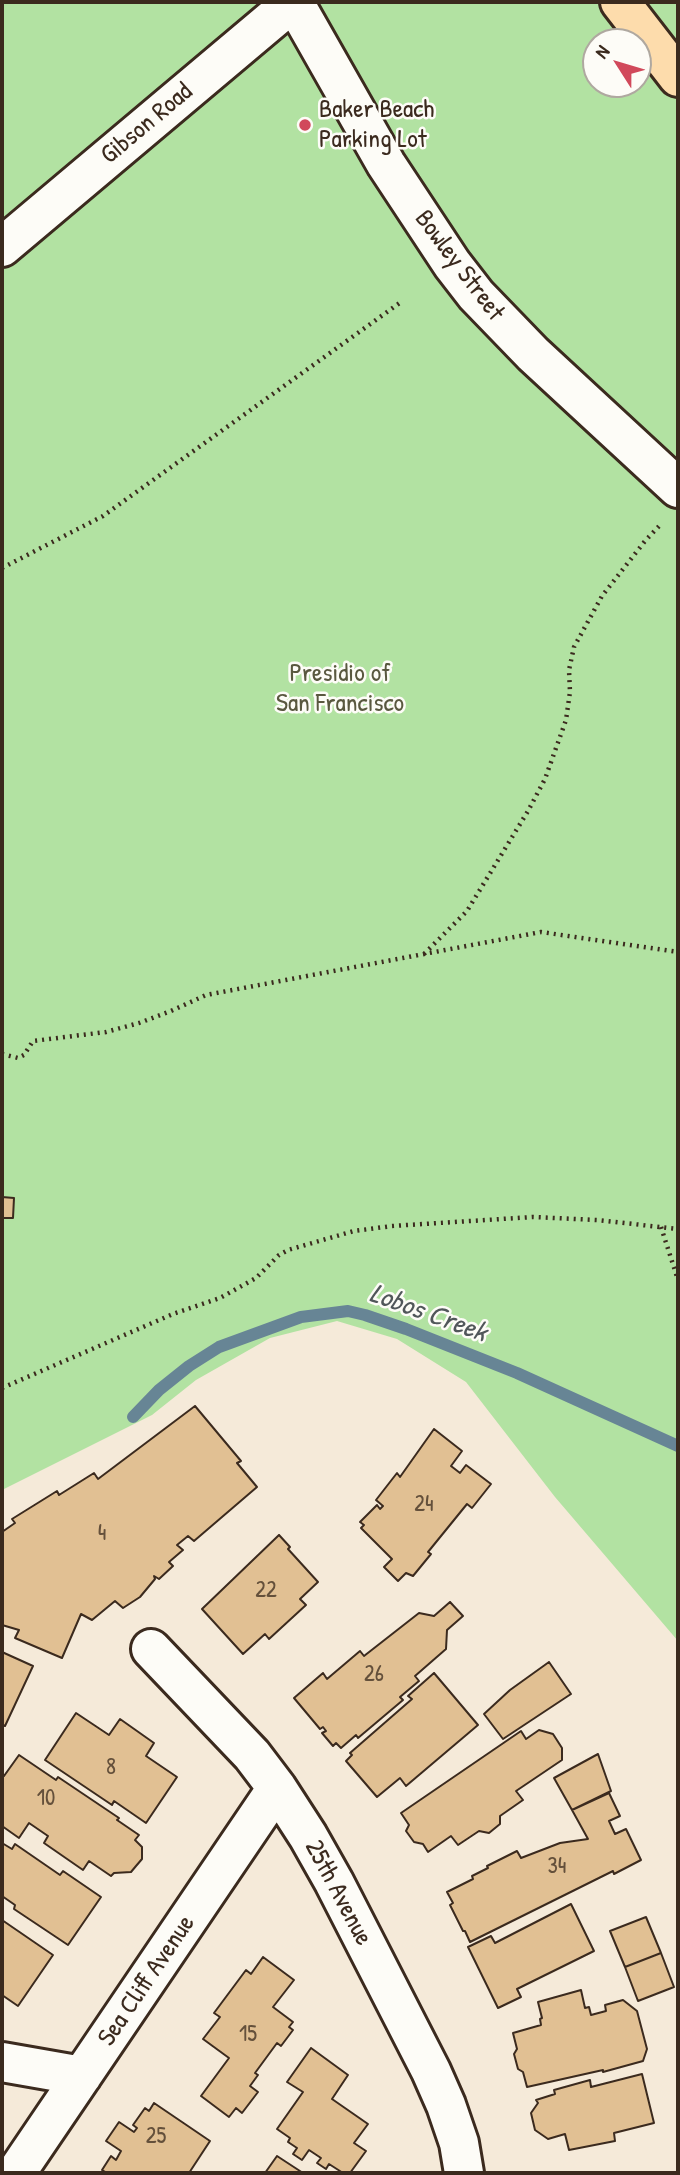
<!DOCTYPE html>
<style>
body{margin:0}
#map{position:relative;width:680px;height:2175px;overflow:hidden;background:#f5ead9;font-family:"Patrick Hand",sans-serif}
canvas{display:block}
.frame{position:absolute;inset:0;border:4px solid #3b2a1e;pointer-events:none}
.north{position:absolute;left:582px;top:28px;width:70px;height:70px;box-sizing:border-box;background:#fdfcf7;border:2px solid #afa8a0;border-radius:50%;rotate:307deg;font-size:19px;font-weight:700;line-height:28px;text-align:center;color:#3b2a1e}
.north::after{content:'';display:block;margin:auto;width:24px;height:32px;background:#d1495b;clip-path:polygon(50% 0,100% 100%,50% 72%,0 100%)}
</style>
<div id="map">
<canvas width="680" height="2175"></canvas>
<div class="frame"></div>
<div class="north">N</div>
</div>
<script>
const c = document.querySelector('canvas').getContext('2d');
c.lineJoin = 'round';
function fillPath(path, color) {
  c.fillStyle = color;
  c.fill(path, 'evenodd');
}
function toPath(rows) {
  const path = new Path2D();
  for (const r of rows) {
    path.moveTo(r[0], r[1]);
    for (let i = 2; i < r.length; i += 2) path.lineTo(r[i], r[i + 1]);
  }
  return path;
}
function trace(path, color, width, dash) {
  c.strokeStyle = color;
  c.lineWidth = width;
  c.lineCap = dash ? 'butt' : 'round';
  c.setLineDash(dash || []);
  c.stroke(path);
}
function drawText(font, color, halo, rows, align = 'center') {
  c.font = font + ' "Patrick Hand",sans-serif';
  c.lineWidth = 5;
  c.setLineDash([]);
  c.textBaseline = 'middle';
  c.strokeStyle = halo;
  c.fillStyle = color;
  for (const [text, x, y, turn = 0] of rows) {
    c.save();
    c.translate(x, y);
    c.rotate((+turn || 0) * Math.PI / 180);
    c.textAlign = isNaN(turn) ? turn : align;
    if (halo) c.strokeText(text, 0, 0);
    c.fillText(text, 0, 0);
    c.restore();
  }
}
fillPath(toPath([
 [2,2,678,2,678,1641,555,1497,466,1382,397,1339,337,1321,270,1338,196,1380,152,1415,2,1490],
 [596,42,638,42,638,84,596,84]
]), '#b2e2a2');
trace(toPath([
 [133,1417,159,1390,189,1366,219,1347,301,1317,348,1311,365,1315,406,1329,517,1373,678,1446]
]), '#678595', 12);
const building = toPath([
 [2,1197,14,1198,13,1218,2,1218,2,1197],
 [195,1406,241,1461,237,1463,257,1487,194,1541,188,1536,177,1545,183,1550,169,1562,173,1566,159,1579,154,1576,155,1579,140,1597,123,1608,115,1601,92,1620,81,1614,62,1658,15,1638,19,1630,2,1625,2,1532,15,1523,12,1519,57,1491,59,1495,94,1473,98,1479,195,1406],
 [434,1429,462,1451,451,1466,460,1473,466,1465,491,1484,472,1508,467,1504,428,1552,431,1554,413,1576,406,1573,398,1581,384,1567,392,1559,361,1528,364,1525,360,1522,377,1505,380,1509,383,1506,376,1500,397,1473,400,1477,434,1429],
 [279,1535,290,1547,288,1549,318,1582,300,1599,306,1605,269,1639,265,1634,243,1654,202,1609,279,1535],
 [450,1602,463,1616,447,1630,446,1649,415,1676,419,1681,400,1697,403,1700,358,1738,356,1735,341,1748,336,1743,333,1746,322,1733,326,1731,323,1727,320,1729,294,1698,323,1673,327,1679,360,1651,364,1656,419,1613,434,1616,450,1602],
 [2,1652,33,1666,5,1726,2,1725,2,1652],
 [549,1662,571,1694,503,1739,484,1714,510,1690,549,1662],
 [434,1673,478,1725,406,1786,400,1778,377,1797,346,1761,352,1755,350,1753,412,1699,408,1696,434,1673],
 [76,1713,109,1735,120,1719,154,1743,146,1756,177,1777,146,1823,114,1801,112,1805,45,1760,76,1713],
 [539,1730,553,1734,562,1748,562,1760,516,1791,523,1800,500,1816,500,1824,489,1833,479,1831,458,1845,451,1836,428,1852,423,1844,414,1842,406,1831,409,1825,401,1813,521,1731,526,1739,539,1730],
 [598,1754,611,1791,572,1810,554,1778,598,1754],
 [19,1755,56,1780,58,1777,119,1818,117,1820,139,1835,135,1840,142,1847,142,1859,136,1866,131,1872,114,1873,111,1876,89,1861,83,1870,44,1843,48,1836,29,1823,19,1838,2,1826,2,1774,4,1776,19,1755],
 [609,1793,620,1816,609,1821,615,1834,626,1829,641,1860,614,1874,613,1871,470,1942,465,1931,463,1931,450,1905,453,1903,447,1892,473,1879,472,1876,488,1868,487,1866,517,1851,521,1858,560,1843,588,1839,572,1810,609,1793],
 [2,1843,12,1849,15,1844,60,1875,63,1871,101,1897,68,1945,14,1909,15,1905,2,1896,2,1843],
 [571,1904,594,1951,517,1989,521,1997,498,2008,468,1947,491,1936,495,1943,571,1904],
 [646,1917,661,1953,625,1967,610,1931,646,1917],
 [2,1920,53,1955,18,2006,2,1995,2,1920],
 [661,1953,674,1987,638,2001,625,1967,661,1953],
 [263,1957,294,1980,273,2007,293,2022,289,2027,293,2030,281,2046,277,2043,255,2073,258,2075,250,2086,258,2092,242,2113,236,2108,229,2117,201,2096,229,2058,203,2039,220,2017,214,2013,246,1970,251,1974,263,1957],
 [581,1990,585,2008,589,2007,591,2015,606,2011,605,2005,623,2000,637,2011,647,2049,643,2061,603,2072,603,2070,527,2087,523,2072,518,2069,514,2054,517,2049,513,2033,541,2025,540,2019,542,2018,538,2002,581,1990],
 [311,2048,348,2075,332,2099,368,2124,354,2143,366,2151,350,2173,343,2173,329,2164,326,2169,317,2163,321,2158,309,2150,302,2160,293,2154,297,2148,288,2142,290,2138,277,2129,303,2092,287,2082,311,2048],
 [642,2074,654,2123,614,2133,615,2141,569,2150,565,2134,548,2139,535,2130,531,2113,538,2103,536,2100,555,2094,554,2090,590,2080,591,2087,642,2074],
 [154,2103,210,2141,189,2173,107,2173,102,2170,111,2156,116,2160,121,2151,106,2141,119,2122,134,2132,137,2128,133,2125,145,2108,149,2111,154,2103],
 [277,2156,303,2173,265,2173,277,2156]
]);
fillPath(building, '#e1c093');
trace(building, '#3b2a1e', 2);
const minor = toPath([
 [294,2,386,164,452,264,476,295,533,354,678,488],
 [2,247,293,2],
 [151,1649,252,1755,277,1788,308,1836,334,1882,431,2071,446,2105,459,2143,464,2173],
 [2,2062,82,2076],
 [16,2173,277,1788]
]);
const major = toPath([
 [620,2,678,77]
]);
trace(minor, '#3b2a1e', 44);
trace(major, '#3b2a1e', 44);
trace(toPath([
 [2,568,103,516,401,302],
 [424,954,467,911,528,811,545,779,566,720,570,692,569,670,574,647,602,596,645,541,661,524],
 [2,1054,18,1058,24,1055,33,1041,106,1032,139,1023,171,1011,206,995,541,932,678,952],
 [661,1227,678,1280],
 [2,1388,173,1314,220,1298,256,1278,279,1255,288,1250,354,1231,392,1226,533,1217,597,1220,678,1229]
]), '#3b2a1e', 4.5, [2, 5]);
trace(minor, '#fdfcf7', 38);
trace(major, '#fddcac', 38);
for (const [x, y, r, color] of [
 [305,125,7,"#d1495b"]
]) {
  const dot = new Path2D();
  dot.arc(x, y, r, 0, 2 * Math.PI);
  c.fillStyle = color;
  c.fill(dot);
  trace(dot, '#fdfcf7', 2.5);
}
drawText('23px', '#64503b', null, [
 ["24",424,1505],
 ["4",102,1534],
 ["22",266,1591],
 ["26",374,1675],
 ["8",111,1768],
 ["10",46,1799],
 ["34",557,1867],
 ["15",248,2035],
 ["25",156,2137]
]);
drawText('26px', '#3b2a1e', '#fdfcf7', [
 ["Baker Beach",319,110],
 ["Parking Lot",319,140]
], 'left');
drawText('26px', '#3b2a1e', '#fdfcf7', [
 ["Gibson Road",147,124,-40],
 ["Bowley Street",459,266,53],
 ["25th Avenue",338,1893,62],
 ["Sea Cliff Avenue",147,1981,-56]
]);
drawText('26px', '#59583f', '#fdfcf7', [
 ["Presidio of",340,674],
 ["San Francisco",340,704]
]);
drawText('italic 28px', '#51575a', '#fdfcf7', [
 ["Lobos Creek",428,1314,20]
]);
</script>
